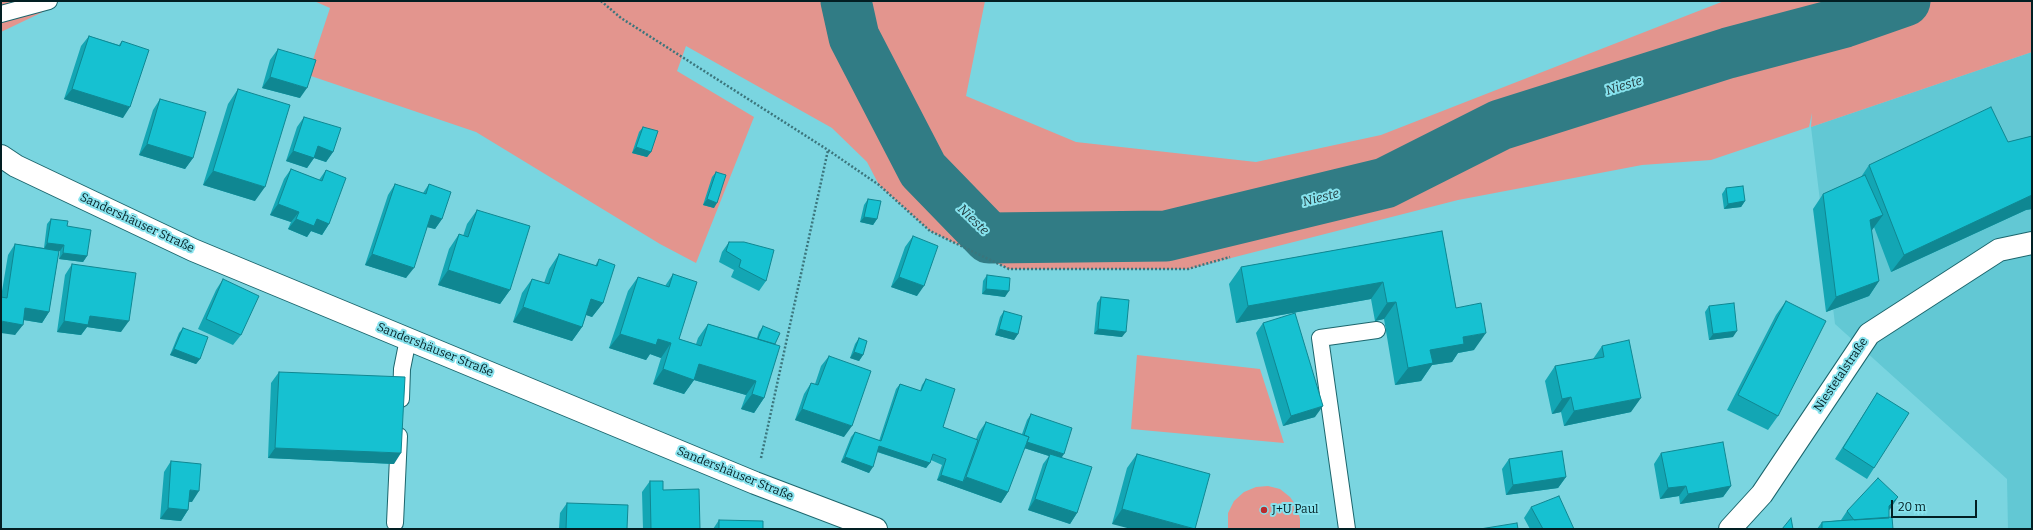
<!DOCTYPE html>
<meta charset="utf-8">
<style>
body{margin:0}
#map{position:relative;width:2033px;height:530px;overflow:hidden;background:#7ad5e0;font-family:Bitter,serif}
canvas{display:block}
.frame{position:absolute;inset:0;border:2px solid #021f23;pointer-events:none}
.scale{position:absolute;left:1891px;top:500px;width:86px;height:18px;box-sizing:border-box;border:2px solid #021f23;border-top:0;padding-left:5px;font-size:12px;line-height:14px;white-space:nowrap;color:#021f23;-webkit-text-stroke:3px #87e2ed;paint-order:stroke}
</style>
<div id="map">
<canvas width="2033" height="530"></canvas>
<div class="frame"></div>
<div class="scale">20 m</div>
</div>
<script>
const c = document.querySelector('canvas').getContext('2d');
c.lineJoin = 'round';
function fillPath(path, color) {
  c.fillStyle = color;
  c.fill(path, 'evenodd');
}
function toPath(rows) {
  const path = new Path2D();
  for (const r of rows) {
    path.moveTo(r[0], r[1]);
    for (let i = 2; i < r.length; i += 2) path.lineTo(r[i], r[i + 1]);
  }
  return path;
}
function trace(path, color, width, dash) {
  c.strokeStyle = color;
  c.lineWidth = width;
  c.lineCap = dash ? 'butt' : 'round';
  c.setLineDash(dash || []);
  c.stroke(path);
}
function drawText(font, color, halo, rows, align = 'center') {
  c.font = font + ' Bitter,serif';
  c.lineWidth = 4;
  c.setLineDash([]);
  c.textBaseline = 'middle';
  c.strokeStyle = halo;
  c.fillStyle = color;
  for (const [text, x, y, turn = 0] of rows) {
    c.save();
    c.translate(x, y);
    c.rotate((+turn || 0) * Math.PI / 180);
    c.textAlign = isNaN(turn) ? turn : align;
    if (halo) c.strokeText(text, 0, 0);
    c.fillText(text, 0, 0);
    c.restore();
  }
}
fillPath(toPath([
 [2032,52,2032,529,2008,529,2007,479,1835,324,1811,127]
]), '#62c8d4');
fillPath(toPath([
 [1,1,51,1,49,9,1,32],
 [314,1,985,1,966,96,1076,142,1256,162,1381,135,1724,1,2032,1,2032,52,1811,127,1812,113,1809,127,1711,160,1642,165,1458,200,1188,269,1009,269,930,231,879,185,867,162,832,128,686,46,677,71,754,117,696,263,660,244,476,132,308,75,330,8],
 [1137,355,1260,369,1284,443,1131,429],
 [1268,486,1280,489,1290,497,1297,507,1300,519,1300,529,1228,529,1228,513,1234,501,1244,492,1256,487]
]), '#e3958e');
trace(toPath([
 [846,1,854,37,923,170,989,238,1166,236,1385,183,1500,125,1728,53,1845,22,1905,1]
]), '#317c85', 51);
const lane = toPath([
 [1,14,49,1],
 [401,399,402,369,408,339],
 [395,523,399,436],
 [1347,529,1320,338,1377,330]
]);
const secondary = toPath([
 [1,156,16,166,193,250,755,483,876,529],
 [1730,529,1762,494,1869,334,1999,250,2032,243]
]);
trace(lane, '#1c666d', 18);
trace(secondary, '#1c666d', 24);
trace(toPath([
 [601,1,621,18,828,150,879,185,930,231,1009,269,1188,269,1230,257],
 [761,458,828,150]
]), '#3b757c', 2.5, [2, 2]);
trace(lane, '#fff', 16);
trace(secondary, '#fff', 22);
fillPath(toPath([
 [89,36,119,45,122,41,123,118,64,99,81,46],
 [278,49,300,98,262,88,270,60],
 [238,89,255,201,203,185,228,104],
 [160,99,193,158,185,169,139,155,153,110],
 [304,117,333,152,326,162,314,158,307,168,286,161,297,127],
 [643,127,651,152,647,157,632,153,639,132],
 [2032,136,2032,209,2026,210,1891,272,1874,227,1872,230,1871,230,1879,281,1869,296,1826,312,1813,209,1823,194,1861,177,1869,165,2008,142],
 [291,169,319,180,326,170,329,224,322,235,311,231,307,237,288,229,291,222,270,215,284,179],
 [716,172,714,208,703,205,712,177],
 [395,184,423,193,429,184,442,219,435,229,427,227,406,278,365,265,388,195],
 [1726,188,1745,201,1741,207,1724,209,1722,194],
 [868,199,877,219,873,225,860,222,864,205],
 [477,210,510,290,500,304,438,285,449,249,459,234,463,236,467,224],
 [51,219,87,256,83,262,59,259,60,251,59,251,49,312,42,323,23,320,15,335,1,297,8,255,15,244,44,248,47,224],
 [1442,231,1456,308,1474,350,1458,353,1452,362,1432,365,1421,381,1395,385,1384,319,1375,321,1371,299,1236,323,1229,284,1241,267],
 [913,236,917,296,891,287,905,247],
 [729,242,766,281,759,291,731,277,734,270,719,262,722,252],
 [559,254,595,266,599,259,603,303,592,317,586,315,582,327,572,341,513,322,522,293,532,279,544,283,549,269],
 [72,264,121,332,87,327,81,335,57,332,65,275],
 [673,274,679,339,696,344,698,338,708,324,757,338,759,332,763,326,775,344,764,398,754,413,741,409,746,395,694,380,684,394,653,384,661,358,650,354,646,360,609,348,628,291,638,277,665,286],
 [987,275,1005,297,982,294,983,281],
 [223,279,241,335,233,345,198,329,216,290],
 [1101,297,1122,337,1094,334,1097,303],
 [1786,301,1778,416,1768,430,1727,410,1776,315],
 [1709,306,1733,337,1709,340,1705,312],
 [1004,311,1018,334,1014,340,995,335,1000,317],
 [1263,323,1315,417,1283,426,1256,333],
 [183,328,200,359,196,364,170,355,179,333],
 [859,338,863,355,859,361,850,358,855,344],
 [1602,346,1631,412,1564,426,1561,412,1552,414,1545,381,1555,366,1593,359],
 [829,356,844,437,795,420,804,394,811,383,815,384,821,366],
 [279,372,394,464,268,458,271,383],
 [926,379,943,427,976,439,979,432,986,422,1022,434,1027,420,1031,414,1062,457,1077,513,1070,524,1028,510,1043,464,1049,456,1024,448,1008,492,1001,503,937,480,942,465,931,460,930,463,926,468,877,452,869,473,841,462,851,437,855,432,879,441,896,389,900,384,920,391,922,385],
 [1877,393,1874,468,1867,479,1835,459],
 [1661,453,1731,486,1723,497,1680,504,1679,496,1660,499,1654,464],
 [1137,454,1195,529,1112,524,1127,468],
 [1509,459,1566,477,1558,488,1506,495,1502,469],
 [171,461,192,502,189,502,188,510,181,521,160,519,164,472],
 [650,481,700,529,643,529,642,492],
 [1898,497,1889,509,1889,518,1893,529,1817,529,1822,522,1841,520,1847,511],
 [567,503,627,529,559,529,560,513],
 [1531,507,1574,529,1530,529,1524,518],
 [719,520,763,529,713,529]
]), '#13a6b4');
fillPath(toPath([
 [270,77,307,88,300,98,262,88],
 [72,89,130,107,123,118,64,99],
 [147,144,193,158,185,169,139,155],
 [318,146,333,152,326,162,314,158,307,168,286,161,293,151],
 [636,147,651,152,647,157,632,153],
 [213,171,265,187,255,201,203,185],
 [2032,195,2032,209,2026,210,1891,272,1904,255],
 [707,199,717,203,714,208,703,205],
 [1745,201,1741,207,1724,209,1728,204],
 [278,204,299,212,291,222,270,215],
 [431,215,442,219,435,229,423,226],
 [1883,215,1872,230,1860,235,1870,220],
 [864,217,877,219,873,225,860,222],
 [296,219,317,219,329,224,322,235,311,231,307,237,288,229],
 [47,243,64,245,60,251,44,249],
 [63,253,87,256,83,262,59,259],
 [372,254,414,268,406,278,365,265],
 [448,270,510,290,500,304,438,285],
 [899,277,924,286,917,296,891,287],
 [1879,281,1869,296,1826,312,1836,297],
 [1383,282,1371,299,1236,323,1248,306],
 [986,289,1009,291,1005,297,982,294],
 [591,299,603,303,592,317,581,313],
 [1396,302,1384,319,1375,321,1387,303],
 [523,307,582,327,572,341,513,322],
 [25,308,49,312,42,323,18,319],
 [90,316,129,321,121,332,87,327,81,335,57,332,64,321],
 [1,321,23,325,15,335,1,333],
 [999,329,1018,334,1014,340,995,335],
 [1098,329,1126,332,1122,337,1094,334],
 [1737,331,1733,337,1709,340,1713,334],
 [1486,333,1474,350,1458,353,1452,362,1432,365,1421,381,1395,385,1408,368,1430,350,1463,337],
 [620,334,658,339,671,343,661,358,650,354,646,360,609,348],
 [174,349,200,359,196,364,170,355],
 [854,352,863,355,859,361,850,358],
 [699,364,756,381,746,395,694,380,684,394,653,384,663,369],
 [752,394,764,398,754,413,741,409],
 [1571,397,1561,412,1552,414,1562,399],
 [1641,398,1631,412,1564,426,1574,411],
 [1323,406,1315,417,1283,426,1291,416],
 [802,409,852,426,844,437,795,420],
 [1022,440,1064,454,1060,460,1050,454,1049,456,1018,446],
 [879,446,930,463,926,468,875,451],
 [275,448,401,453,394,464,268,458],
 [845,457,873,467,869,473,841,462],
 [941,475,963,482,966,477,1008,492,1001,503,937,480],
 [1566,477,1558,488,1506,495,1513,485],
 [1686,486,1679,496,1660,499,1668,488],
 [1731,486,1723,497,1680,504,1688,494],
 [190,490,199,491,192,502,182,501],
 [1898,497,1891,508,1882,517,1889,506],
 [1035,499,1077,513,1070,524,1028,510],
 [168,508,188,510,181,521,160,519],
 [1122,509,1194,529,1131,529,1112,524]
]), '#0f8792');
const building = toPath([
 [89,36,120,46,122,41,149,50,130,107,72,89,89,36],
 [278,49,316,60,307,88,270,77,278,49],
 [238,89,290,105,265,187,213,171,238,89],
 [160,99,206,112,193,158,147,144,160,99],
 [1991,107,2008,142,2032,136,2032,195,1904,255,1869,165,1991,107],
 [304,117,341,128,333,152,318,146,314,158,293,151,304,117],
 [643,127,658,131,651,152,636,147,643,127],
 [291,169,322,181,326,170,346,178,329,224,317,219,314,226,296,219,299,212,278,204,291,169],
 [716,172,726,175,717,203,707,199,716,172],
 [1865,175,1883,215,1870,220,1879,281,1836,297,1823,194,1865,175],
 [395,184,426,194,429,184,451,192,442,219,431,215,414,268,372,254,395,184],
 [1743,186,1745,201,1728,204,1726,188,1743,186],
 [868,199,881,201,877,219,864,217,868,199],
 [477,210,530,226,510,290,448,270,459,234,468,237,477,210],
 [51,219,68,221,67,226,91,230,87,256,63,253,64,245,47,243,51,219],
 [1442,231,1456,308,1481,303,1486,333,1463,337,1464,344,1430,350,1433,363,1408,368,1396,302,1387,303,1383,282,1248,306,1241,267,1442,231],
 [913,236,938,246,924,286,899,277,913,236],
 [729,242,744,242,774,250,766,281,739,267,741,260,726,251,729,242],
 [15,244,59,251,49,312,25,308,23,325,1,321,1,297,7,298,15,244],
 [559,254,597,266,599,259,615,265,603,303,591,299,582,327,523,307,532,279,549,284,559,254],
 [72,264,136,273,129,321,90,316,88,325,64,321,72,264],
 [673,274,697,282,679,339,701,346,708,324,780,346,764,398,752,394,756,381,699,364,694,380,663,369,671,343,658,339,656,345,620,334,638,277,669,287,673,274],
 [987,275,1010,278,1009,291,986,289,987,275],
 [223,279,259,296,241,335,206,319,223,279],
 [1101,297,1129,300,1126,332,1098,329,1101,297],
 [1786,301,1826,321,1778,416,1738,395,1786,301],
 [1734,303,1737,331,1713,334,1709,306,1734,303],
 [1004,311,1022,316,1018,334,999,329,1004,311],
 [1295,313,1323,406,1291,416,1263,323,1295,313],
 [763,326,780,333,775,344,758,339,763,326],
 [183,328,208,337,200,359,174,349,183,328],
 [859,338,867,341,863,355,854,352,859,338],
 [1629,340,1641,398,1574,411,1571,397,1562,399,1555,366,1604,357,1602,346,1629,340],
 [829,356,871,371,852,426,802,409,811,383,818,385,829,356],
 [279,372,405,377,401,453,275,448,279,372],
 [926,379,955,389,943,427,978,440,963,482,941,475,946,459,933,454,930,463,879,446,873,467,845,457,855,432,881,441,900,384,921,391,926,379],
 [1877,393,1909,413,1874,468,1843,448,1877,393],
 [1031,414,1072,428,1064,454,1027,442,1029,437,1024,435,1031,414],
 [986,422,1029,437,1008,492,966,477,986,422],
 [1723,442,1731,486,1688,494,1686,486,1668,488,1661,453,1723,442],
 [1562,451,1566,477,1513,485,1509,459,1562,451],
 [1050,454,1092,467,1077,513,1035,499,1050,454],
 [1137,454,1210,474,1195,529,1122,509,1137,454],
 [171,461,201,464,199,491,190,490,188,510,168,508,171,461],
 [1878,478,1898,497,1889,506,1889,518,1854,520,1847,511,1878,478],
 [650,481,663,481,663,490,699,489,700,529,651,529,650,481],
 [1559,496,1574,529,1543,529,1531,507,1559,496],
 [567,503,628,505,627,529,566,529,567,503],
 [1892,517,1893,529,1822,529,1822,522,1892,517],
 [1791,518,1793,529,1782,529,1791,518],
 [719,520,763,521,763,529,719,529,719,520],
 [1517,523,1518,529,1480,529,1517,523]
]);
fillPath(building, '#16c1d1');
trace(building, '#0f8792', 1);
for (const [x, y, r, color] of [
 [1264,510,4,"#ba2a2d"]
]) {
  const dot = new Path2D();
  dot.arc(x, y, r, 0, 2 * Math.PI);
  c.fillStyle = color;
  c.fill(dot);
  trace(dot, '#87e2ed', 1.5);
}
drawText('12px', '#021f23', '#87e2ed', [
 ["Sandershäuser Straße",137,223,25],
 ["Sandershäuser Straße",435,350,22],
 ["Niestetalstraße",1841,375,-56],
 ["Sandershäuser Straße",735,474,22]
]);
drawText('12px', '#021f23', '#87e2ed', [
 ["J+U Paul",1272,510]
], 'left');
drawText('italic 13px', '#1f373a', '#87e2ed', [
 ["Nieste",1624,86,-17],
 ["Nieste",1321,198,-14],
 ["Nieste",973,220,44]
]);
</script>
